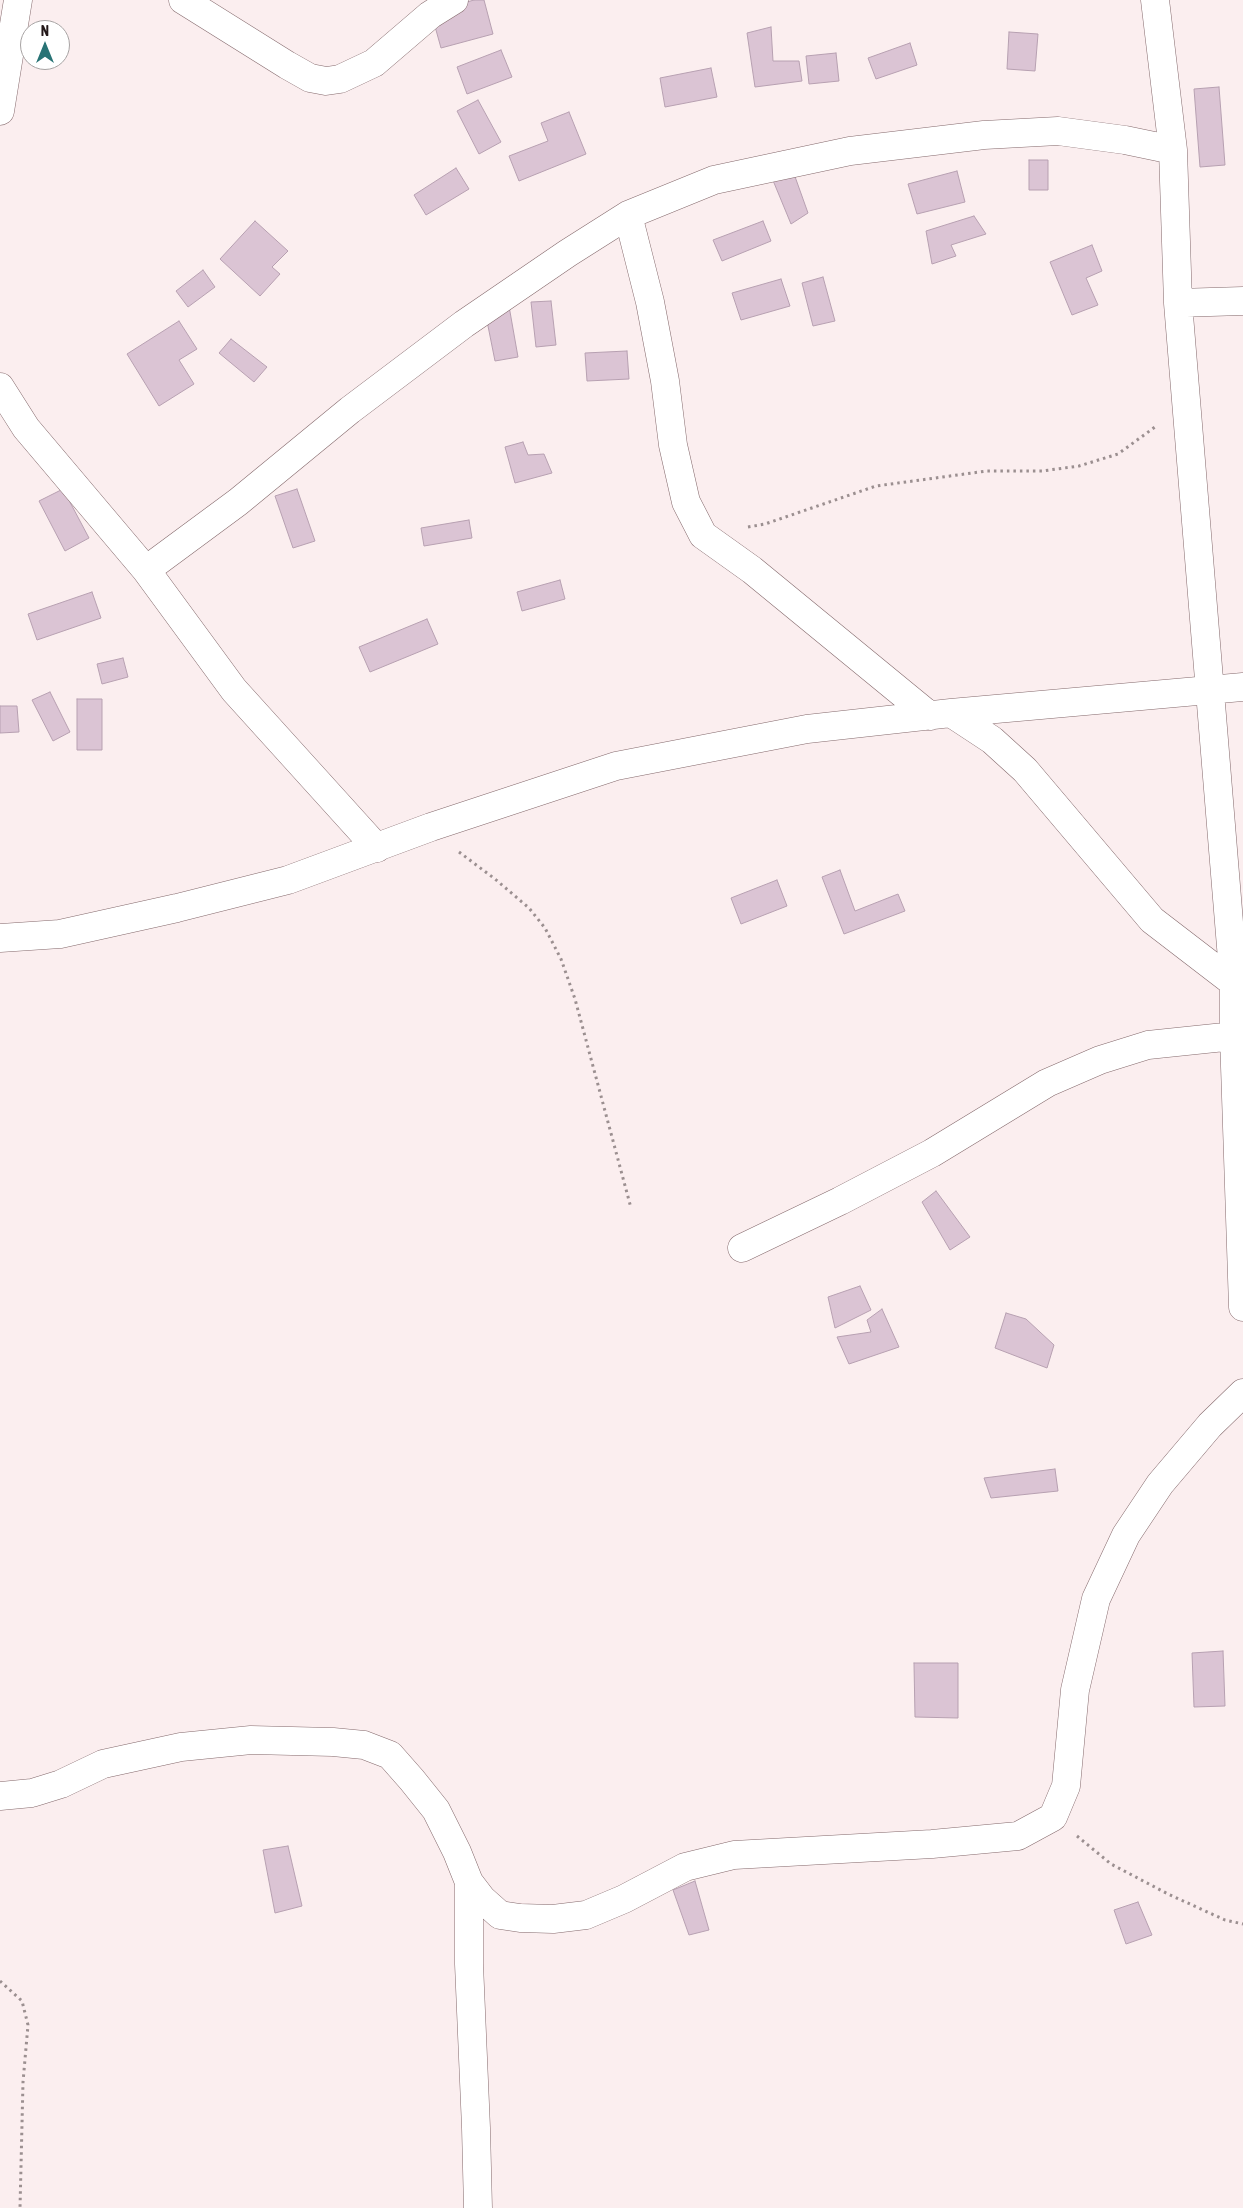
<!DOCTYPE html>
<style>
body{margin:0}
#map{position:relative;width:1243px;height:2208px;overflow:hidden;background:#fbeeef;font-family:"Asap Condensed",sans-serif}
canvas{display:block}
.north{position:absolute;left:20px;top:20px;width:50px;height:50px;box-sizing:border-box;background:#fff;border:1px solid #a7a3a3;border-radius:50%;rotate:0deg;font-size:14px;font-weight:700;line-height:20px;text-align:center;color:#231819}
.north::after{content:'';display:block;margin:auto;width:18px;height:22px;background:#287375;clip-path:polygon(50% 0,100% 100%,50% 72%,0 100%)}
</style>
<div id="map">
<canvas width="1243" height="2208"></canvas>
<div class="north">N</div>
</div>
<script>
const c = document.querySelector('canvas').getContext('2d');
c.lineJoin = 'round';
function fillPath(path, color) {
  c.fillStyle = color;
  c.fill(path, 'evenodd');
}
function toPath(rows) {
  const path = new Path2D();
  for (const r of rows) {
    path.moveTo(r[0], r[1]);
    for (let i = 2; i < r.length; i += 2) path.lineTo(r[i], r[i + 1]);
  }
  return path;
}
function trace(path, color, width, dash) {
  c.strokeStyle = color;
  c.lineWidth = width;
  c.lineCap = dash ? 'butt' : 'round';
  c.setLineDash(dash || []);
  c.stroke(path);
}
const building = toPath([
 [474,0,484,0,493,34,441,48,431,12,474,0],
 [771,27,773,61,799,61,802,81,755,87,747,33,771,27],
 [1009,32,1038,34,1035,71,1007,69,1009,32],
 [910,43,917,65,876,79,868,58,910,43],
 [501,50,512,77,467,94,457,67,501,50],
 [836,53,839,81,809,84,806,56,836,53],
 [711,68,717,97,665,107,660,78,711,68],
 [1219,87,1225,165,1200,167,1194,89,1219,87],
 [478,100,501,142,479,154,457,111,478,100],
 [569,112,586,154,519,181,509,156,548,141,541,123,569,112],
 [1029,160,1048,160,1048,190,1029,190,1029,160],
 [456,168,469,189,426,215,414,195,456,168],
 [793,171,808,213,791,224,772,178,793,171],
 [957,171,965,202,917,214,908,184,957,171],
 [974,216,986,234,951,245,956,256,932,264,926,231,974,216],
 [255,221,288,251,272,267,280,274,260,296,220,259,255,221],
 [763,221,771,241,722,261,713,240,763,221],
 [1092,245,1102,271,1086,278,1098,305,1072,315,1050,262,1092,245],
 [203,270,215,287,188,307,176,291,203,270],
 [823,277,835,321,813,326,802,283,823,277],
 [781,279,790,306,741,320,732,293,781,279],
 [551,301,556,345,536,347,531,302,551,301],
 [509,306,518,357,495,361,485,311,509,306],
 [179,321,197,349,179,360,194,384,159,406,127,354,179,321],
 [231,339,267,367,254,382,219,353,231,339],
 [627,351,629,379,587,381,585,353,627,351],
 [523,442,528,455,544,454,552,473,515,483,505,447,523,442],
 [63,489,89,538,65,551,39,501,63,489],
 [297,489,315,541,293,548,275,496,297,489],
 [469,520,472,538,424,546,421,528,469,520],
 [560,580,565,599,522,611,517,592,560,580],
 [92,592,101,618,37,640,28,614,92,592],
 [427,619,438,644,370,672,359,647,427,619],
 [123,658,128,677,102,684,97,664,123,658],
 [50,692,70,732,53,741,32,700,50,692],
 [77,699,102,699,102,750,77,750,77,699],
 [0,706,17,706,19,732,0,733,0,706],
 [840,870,855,911,898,894,905,911,844,934,822,877,840,870],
 [777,880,787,906,741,924,731,898,777,880],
 [936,1191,970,1237,950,1250,922,1202,936,1191],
 [860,1286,871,1310,835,1328,828,1297,860,1286],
 [882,1309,899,1347,849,1364,837,1337,871,1332,867,1320,882,1309],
 [1006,1313,1026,1319,1054,1345,1047,1368,995,1348,1006,1313],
 [1055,1469,1058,1491,991,1498,984,1478,1055,1469],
 [1223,1651,1225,1706,1194,1707,1192,1653,1223,1651],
 [914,1663,958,1663,958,1718,915,1717,914,1663],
 [288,1846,302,1906,275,1913,263,1850,288,1846],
 [695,1881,709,1930,689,1935,673,1890,695,1881],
 [1138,1902,1152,1935,1126,1944,1114,1910,1138,1902]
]);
fillPath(building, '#dbc4d4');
trace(building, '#b7a0b1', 1);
const minor = toPath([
 [183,0,287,65,310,78,326,81,340,79,374,63,430,15,454,0],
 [1155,0,1173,150,1178,303,1234,983,1234,1036,1243,1307],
 [0,111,18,0],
 [628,215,650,302,665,381,673,445,686,502,703,535,752,570,930,716],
 [1178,303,1243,301],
 [0,387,26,428,146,570,234,690,377,848],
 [146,570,238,502,350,410,464,324,568,253,628,215,714,180,850,151,984,135,1058,131,1125,140,1173,150],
 [951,713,992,740,1025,770,1152,920,1234,983],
 [0,938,60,934,177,908,288,880,431,827,616,766,807,729,951,713,1243,687],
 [742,1248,840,1201,932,1153,1047,1083,1100,1060,1148,1045,1234,1036],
 [0,1796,32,1793,61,1784,103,1764,181,1747,251,1740,333,1742,364,1745,390,1755,412,1780,436,1810,457,1852,469,1882,482,1899,500,1915,520,1918,553,1919,586,1915,624,1899,685,1867,734,1855,932,1844,1018,1836,1053,1817,1066,1786,1075,1690,1096,1599,1126,1535,1160,1484,1210,1425,1243,1393],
 [469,1882,469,1964,476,2128,478,2208]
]);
trace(minor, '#84696c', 29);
trace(toPath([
 [748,527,765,524,876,486,987,471,1042,471,1079,466,1118,454,1155,427],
 [459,852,495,879,529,908,545,928,561,959,575,999,631,1208],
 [1077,1836,1111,1864,1168,1894,1225,1920,1243,1924],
 [0,1981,22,2001,28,2025,23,2082,20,2208]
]), '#9b8f90', 3, [2.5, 4]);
trace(minor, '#fff', 28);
</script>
